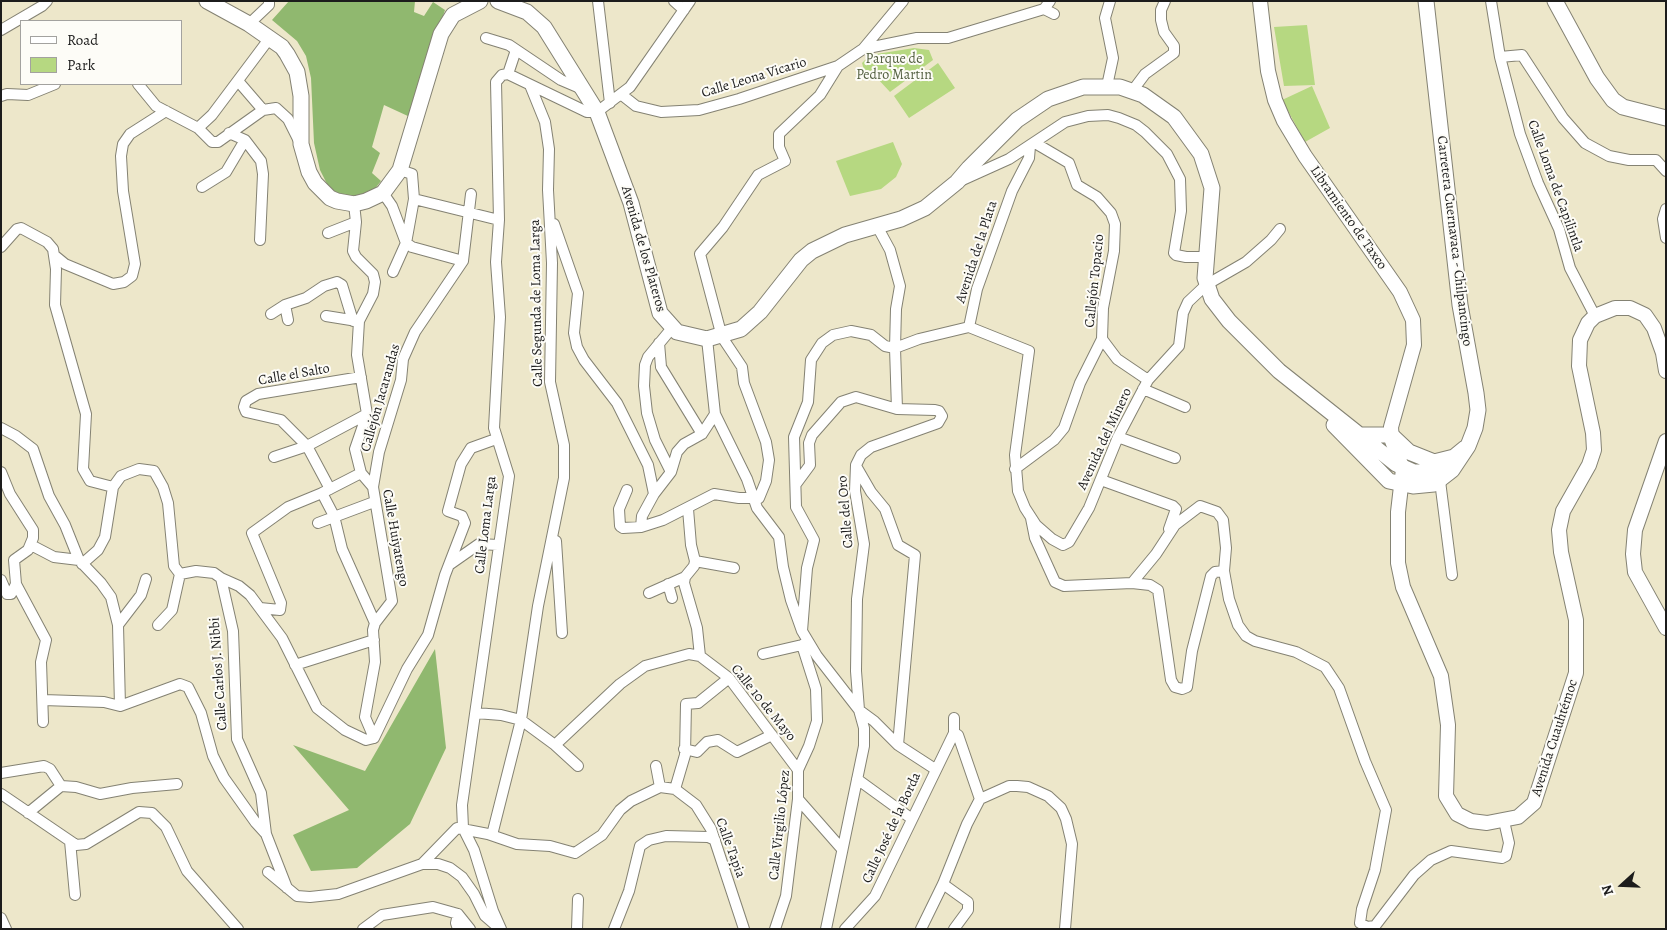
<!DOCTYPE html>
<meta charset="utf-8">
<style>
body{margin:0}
#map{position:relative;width:1667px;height:930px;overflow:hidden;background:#ede7ca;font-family:Alegreya,serif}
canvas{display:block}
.frame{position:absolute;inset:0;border:2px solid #1c1c1c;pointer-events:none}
.legend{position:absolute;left:20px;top:20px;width:162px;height:65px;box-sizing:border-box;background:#fdfcf7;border:1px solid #a3a29f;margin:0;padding:6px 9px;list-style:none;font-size:15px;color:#1c1c1c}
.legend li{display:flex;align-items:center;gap:10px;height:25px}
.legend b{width:25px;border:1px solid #a3a29f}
.north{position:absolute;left:1597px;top:860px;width:50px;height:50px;-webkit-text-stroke:4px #fdfcf7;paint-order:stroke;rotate:250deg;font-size:14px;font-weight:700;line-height:20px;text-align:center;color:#1c1c1c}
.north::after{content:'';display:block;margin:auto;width:18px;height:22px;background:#1c1c1c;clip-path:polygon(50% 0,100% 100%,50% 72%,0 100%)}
</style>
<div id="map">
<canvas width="1667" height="930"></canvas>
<div class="frame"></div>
<ul class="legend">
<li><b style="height:6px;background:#fff"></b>Road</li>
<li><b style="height:14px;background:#b6d881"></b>Park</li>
</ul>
<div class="north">N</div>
</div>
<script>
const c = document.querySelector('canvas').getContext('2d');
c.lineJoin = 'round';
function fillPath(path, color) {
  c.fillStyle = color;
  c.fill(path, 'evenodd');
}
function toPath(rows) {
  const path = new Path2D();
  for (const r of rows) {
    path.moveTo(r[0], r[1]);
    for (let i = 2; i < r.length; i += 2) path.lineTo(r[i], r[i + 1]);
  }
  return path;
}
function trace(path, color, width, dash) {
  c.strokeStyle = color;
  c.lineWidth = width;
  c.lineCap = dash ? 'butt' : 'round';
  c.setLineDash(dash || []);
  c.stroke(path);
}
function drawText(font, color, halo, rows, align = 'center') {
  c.font = font + ' Alegreya,serif';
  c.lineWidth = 4;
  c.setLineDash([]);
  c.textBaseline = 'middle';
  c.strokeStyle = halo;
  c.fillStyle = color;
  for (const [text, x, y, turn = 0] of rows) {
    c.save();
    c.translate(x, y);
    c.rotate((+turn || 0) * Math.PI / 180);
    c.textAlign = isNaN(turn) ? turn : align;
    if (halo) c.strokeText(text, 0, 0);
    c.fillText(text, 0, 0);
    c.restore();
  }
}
fillPath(toPath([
 [1307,25,1315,85,1284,86,1274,27],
 [914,48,929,50,933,60,890,92,877,78,871,79,865,73,862,63,870,55],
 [938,63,955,88,909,118,894,96],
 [1312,86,1330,128,1305,142,1282,100],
 [893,142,902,164,896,177,881,189,850,196,836,161]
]), '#b6d881');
fillPath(toPath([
 [289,1,415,1,414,12,424,16,433,2,445,10,410,117,384,105,372,147,380,153,372,173,381,181,374,190,360,196,345,197,329,188,320,170,314,143,311,78,306,56,297,41,272,20],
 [435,649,446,748,410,824,357,868,311,871,293,835,349,810,293,745,365,771]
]), '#90b86f');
const minor = toPath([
 [598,1,610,103],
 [674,1,684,10],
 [1491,1,1500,57,1520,134,1538,183,1559,229,1570,268,1595,316],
 [1044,9,1054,14],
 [249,24,269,5,269,1],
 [1,30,42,6,47,1],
 [486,38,509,45,561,80,582,89],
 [863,49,917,38,948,38,1044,9,1050,1],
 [1500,57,1522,55,1563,118,1585,143,1609,156,1629,160,1656,160,1666,171],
 [508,74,516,50],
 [238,81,263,110],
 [138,84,156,106,198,128,212,142,218,142,263,110,276,108,288,119,300,143],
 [1107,86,1113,58,1105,18,1110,1],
 [1133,90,1145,74,1174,53,1174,46,1164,32,1161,20,1161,10,1165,1],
 [622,95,636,106,661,112,699,110,739,99,838,66],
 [1,96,7,94,28,95,55,84],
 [198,128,212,115,269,39],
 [229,133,245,140,261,161,263,174,260,240],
 [1035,143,1069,163,1077,185,1097,197,1111,213,1115,224,1114,251,1103,308,1102,339,1117,359,1148,380],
 [958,182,1009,159,1065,122,1088,116,1108,115,1119,118,1136,125,1145,132,1167,154,1180,179,1181,211,1174,253,1176,255,1186,257,1205,257],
 [202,187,226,172,245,140],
 [383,193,392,206,406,243,412,247,463,261],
 [414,199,499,220],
 [354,204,356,222,353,251,356,257,373,274,375,282,373,294,359,321,357,355,367,414,355,449,361,473,373,487,392,601,375,623,373,630,375,662,365,717,374,738],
 [1666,209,1663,219,1666,238],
 [554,224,578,293,574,333,577,347,584,360,617,403,648,465,654,494],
 [877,226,890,250,900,286,896,309,895,348,897,409],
 [328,233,356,222],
 [1,247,17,229,21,228,47,242,53,249,56,269,55,305,86,414,83,469,90,481,113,487,121,476,139,469,154,471,163,487,168,503,174,566,180,574],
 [54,255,65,264,113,284,124,282,132,276,135,264,123,191,121,156,123,144,130,134,166,111],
 [393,272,406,243,414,199,412,174,400,170],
 [285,305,288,320],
 [271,314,285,305,306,298,324,286,337,282,342,285,353,321],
 [326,316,357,321],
 [969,327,977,289,1012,191,1029,158,1030,146],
 [707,339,715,414,747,479,757,508,779,537,783,567,791,600,802,631,817,656,859,710,874,721,898,745,935,769],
 [659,343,661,367,702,434],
 [1143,389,1185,407],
 [1,428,16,436,33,449,49,496,65,525,79,560,101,583,111,597,118,625,120,706],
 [1118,437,1175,458],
 [274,457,307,446,367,414],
 [856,466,871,492,885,509,898,545,915,555,898,745],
 [1015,469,1054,440,1064,428,1080,383,1102,339],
 [1,472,10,494,33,530,33,538,28,550,14,560,16,584,11,594,7,594,1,580],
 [671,472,655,440,647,413,644,386,645,365,648,357,672,328],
 [1101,480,1173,506,1176,509,1169,529],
 [1440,481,1452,575],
 [796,484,810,465,809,443,812,435,841,402,856,397,897,409,935,410,939,411,942,416,938,423,871,447,861,455,856,465,855,491,864,544,857,599,856,671,859,710,864,728,864,746,826,929],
 [373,487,379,452,401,380,403,359,415,332,463,261,471,194],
 [330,489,307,446,281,420,246,412,244,407,246,401,258,394,361,377],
 [627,490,619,509,620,526,623,528,641,527,663,520,714,494,739,498,759,498,766,481,769,460,766,442,744,383,742,367,722,337,700,254,723,227,758,175,785,161,779,147,779,134,820,95,838,66,863,49,903,1],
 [322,493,334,516,342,549,375,623],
 [688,509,691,545,695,561,694,566,685,577,684,583,697,628,700,656],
 [1031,518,1035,538,1055,582,1064,586,1132,583,1150,585,1158,590,1171,680,1175,687,1182,689,1187,687,1192,651,1211,576,1215,572,1224,571,1229,599,1238,625,1246,636,1255,641,1296,652,1325,667,1339,688,1365,761,1386,810,1375,870,1362,909,1360,923,1367,927,1375,926,1414,875,1431,860,1451,851,1502,858,1506,856,1509,843,1504,821],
 [318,523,374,502],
 [641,527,642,516,654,494,671,472,677,452,684,444,702,434,715,414],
 [556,541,562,633],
 [31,545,54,557,79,560],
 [695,561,734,568],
 [82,564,98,550,105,537,113,487],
 [449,565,479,544,498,545],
 [180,574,196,571,214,573,221,578,233,631,237,739,261,793,266,834,287,888],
 [221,578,239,586,250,595,282,638,317,708,345,730,366,740,374,738],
 [1132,583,1156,554,1175,525,1200,506,1217,512,1223,520,1226,548,1224,571],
 [16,584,46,640,41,662,43,722],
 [668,584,672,598],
 [649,593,685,577],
 [260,608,280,610,281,603,252,533,288,507,322,493,361,473],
 [118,625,141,595,146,579],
 [158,625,172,610,180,574],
 [802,631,807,568,814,540,796,507,794,437,808,402,811,360,822,343,833,335,851,331,871,335,885,346,895,348,919,339,969,327,1029,351,1015,455,1018,491,1025,508,1036,525,1052,539,1063,545,1069,542,1089,508,1118,437,1148,380,1179,346,1183,313,1188,302,1206,285,1246,262,1271,240,1280,229],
 [763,654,802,645],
 [295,665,374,640],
 [43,700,104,702,120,706,180,684,188,687,201,713,213,756,224,778,256,823,266,834],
 [476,713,501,715,521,720,555,745,578,766],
 [954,733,958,735,980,799],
 [954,733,954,718],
 [374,738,407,669,428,635,445,575,465,523,462,516,448,511,461,464,471,448,496,439],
 [555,745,620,684,645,666,689,654,700,656,729,678,798,770],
 [684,749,697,752,707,742,718,740,737,752,772,735],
 [656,766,660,787],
 [1,773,44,766,50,769,61,786],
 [857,779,912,819],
 [675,789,685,755,686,704,698,703,729,678],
 [1,794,76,845,86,844,139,812,152,813,166,827,187,871,238,929],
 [798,799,841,848],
 [28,813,61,786,76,787,100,794,132,788,177,784],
 [492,835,521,720,538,606,564,478,564,445,550,382,552,263,548,190,549,149,545,122,530,85],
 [70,841,75,895],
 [422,864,457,828,488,834,517,844,550,846,575,853,602,835,620,810,631,801,660,787,675,789,696,805,711,829,744,929],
 [268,872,297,896,310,897,338,894,422,864,438,864,450,868,462,877,474,894,485,916,499,928],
 [943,884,968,902,968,910,954,929],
 [1,918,6,929],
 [363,929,382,915,433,907,458,914,470,929],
 [458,929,456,923,458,914],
 [501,929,493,911,474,850,463,828,462,805,509,476,494,428,500,317,496,262,499,220,496,82,502,75,508,74,587,112,597,112,630,87,690,1],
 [577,929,578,899],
 [614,929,629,891,640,846,649,840,666,836,708,837,715,840],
 [775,929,786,896,798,799,798,770,809,746,817,721,816,689,802,645,808,642],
 [845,929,875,896,954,733],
 [921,929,943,884,967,824,980,799,1009,786,1017,786,1028,787,1048,796,1061,808,1066,819,1072,844,1065,929]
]);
const secondary = toPath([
 [1260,1,1268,71,1275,100,1284,121,1305,156,1400,292,1413,320,1414,345,1391,427,1392,441,1403,469,1398,512,1398,563,1403,587,1441,676,1448,725,1446,796,1457,814,1471,821,1487,823,1518,817,1534,803,1576,673,1576,620,1561,552,1559,530,1563,511,1589,465,1594,450,1593,433,1579,366,1580,340,1588,323,1595,316,1615,308,1630,308,1645,315,1654,328,1663,353,1666,371],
 [1666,441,1635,530,1633,554,1635,572,1666,628]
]);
const primary = toPath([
 [207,1,249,24,282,47,287,54,297,72,301,96,301,144,309,172,315,183,330,198,337,201,354,204,366,201,383,193,400,170,441,34,453,15,480,1],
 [498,1,527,12,544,27,597,112,631,203,660,313,677,332,707,339,741,329,760,312,801,260,812,251,845,235,901,219,925,208,957,182,969,168,1017,120,1048,99,1083,87,1120,87,1143,95,1174,117,1201,154,1212,188,1205,278,1212,299,1229,321,1279,371,1396,464,1414,472,1449,472],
 [1555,1,1597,78,1613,100,1623,107,1666,118],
 [1334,425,1389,481,1413,486,1434,484,1452,470,1468,446,1475,428,1478,410,1476,393,1460,305,1426,1],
 [1359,435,1391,435,1409,452,1434,462,1454,457,1465,448]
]);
trace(minor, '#848273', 12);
trace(secondary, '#848273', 16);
trace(primary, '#848273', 17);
trace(minor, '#fff', 10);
trace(secondary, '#fff', 14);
trace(primary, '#fff', 15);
drawText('14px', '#525e3f', '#fdfcf7', [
 ["Parque de",894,60],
 ["Pedro Martin",894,76]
]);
drawText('14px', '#1c1c1c', '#fdfcf7', [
 ["Calle Leona Vicario",754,78,-17],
 ["Calle Loma de Capilintla",1555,186,70],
 ["Libramiento de Taxco",1348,218,55],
 ["Carretera Cuernavaca - Chilpancingo",1454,241,83],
 ["Avenida de los Plateros",643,249,74],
 ["Avenida de la Plata",977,252,-72],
 ["Callejón Topacio",1095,281,-84],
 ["Calle Segunda de Loma Larga",537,303,-91],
 ["Calle el Salto",294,375,-10],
 ["Callejón Jacarandas",381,398,-74],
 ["Avenida del Minero",1105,439,-65],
 ["Calle del Oro",846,512,-95],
 ["Calle Loma Larga",486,525,-83],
 ["Calle Huiyatengo",395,538,80],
 ["Calle Carlos J. Nibbi",219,674,-94],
 ["Calle 10 de Mayo",763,703,51],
 ["Avenida Cuauhtémoc",1555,738,-72],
 ["Calle Virgilio López",780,825,-84],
 ["Calle José de la Borda",892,828,-65],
 ["Calle Tapia",730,848,70]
]);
</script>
